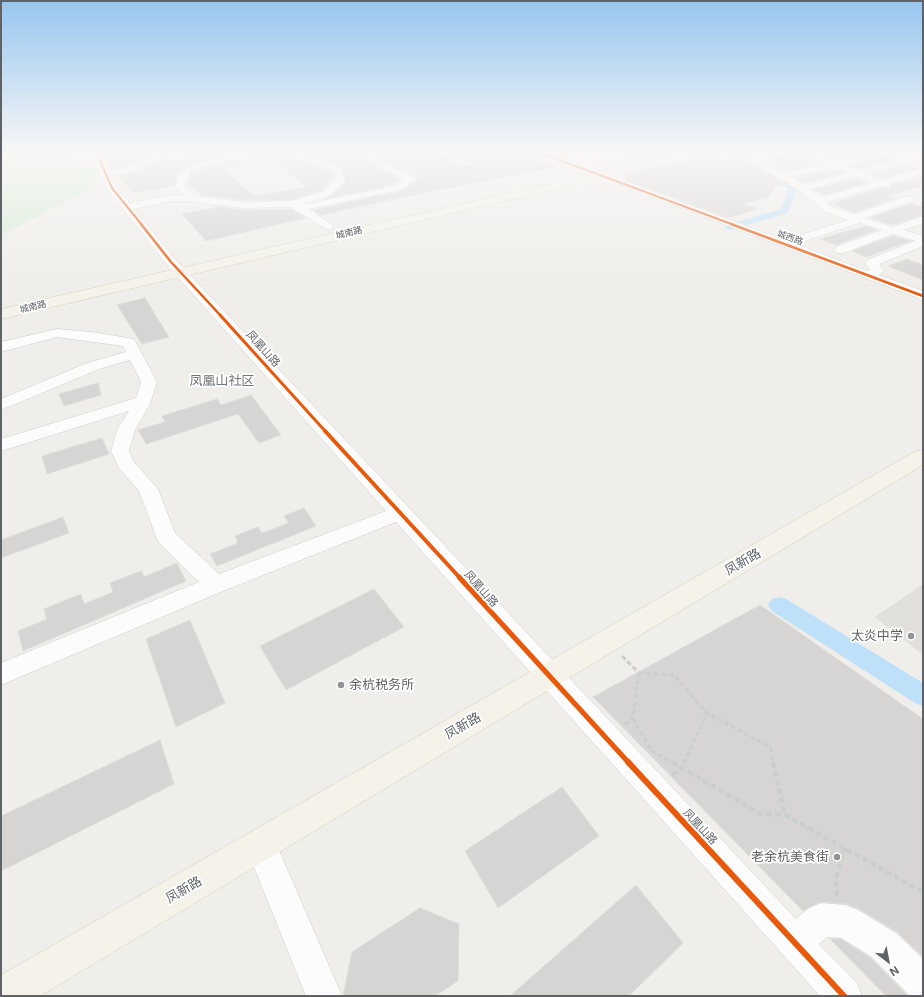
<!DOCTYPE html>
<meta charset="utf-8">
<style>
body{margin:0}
#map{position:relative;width:924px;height:997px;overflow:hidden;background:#efeeea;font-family:Inter,sans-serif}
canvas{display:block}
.frame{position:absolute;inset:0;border:2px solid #5f6368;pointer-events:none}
.north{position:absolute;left:868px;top:941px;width:40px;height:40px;-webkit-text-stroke:3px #fff;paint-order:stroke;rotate:148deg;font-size:11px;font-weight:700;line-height:16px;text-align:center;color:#5f6368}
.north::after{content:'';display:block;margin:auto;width:14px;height:18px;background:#5f6368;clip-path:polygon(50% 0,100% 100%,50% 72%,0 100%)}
</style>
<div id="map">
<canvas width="924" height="997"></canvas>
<div class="frame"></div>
<div class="north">N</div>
</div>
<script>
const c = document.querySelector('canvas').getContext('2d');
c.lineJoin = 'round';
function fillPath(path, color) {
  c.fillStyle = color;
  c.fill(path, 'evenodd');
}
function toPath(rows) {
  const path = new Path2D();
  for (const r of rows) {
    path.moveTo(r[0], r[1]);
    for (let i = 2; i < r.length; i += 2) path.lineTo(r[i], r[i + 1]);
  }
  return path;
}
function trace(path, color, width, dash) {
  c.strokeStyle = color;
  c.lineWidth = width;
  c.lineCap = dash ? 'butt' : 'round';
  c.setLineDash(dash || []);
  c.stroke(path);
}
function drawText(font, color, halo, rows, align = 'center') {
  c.font = font + ' Inter,"Noto Sans SC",sans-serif';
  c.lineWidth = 3.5;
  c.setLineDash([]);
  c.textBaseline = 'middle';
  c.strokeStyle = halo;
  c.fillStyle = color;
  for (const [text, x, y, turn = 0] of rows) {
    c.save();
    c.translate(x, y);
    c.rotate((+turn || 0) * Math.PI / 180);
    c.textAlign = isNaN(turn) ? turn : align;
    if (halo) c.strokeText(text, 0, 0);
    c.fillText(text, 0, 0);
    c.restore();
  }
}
fillPath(toPath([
 [923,584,923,655,875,617]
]), '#e2e0da');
fillPath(toPath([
 [1,155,72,159,88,162,94,167,100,176,85,192,1,235]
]), '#d8ebd6');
fillPath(toPath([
 [741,153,752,153,746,156,797,188,788,213,730,230,726,229,725,227,726,225,781,209,788,189,736,158,736,154,741,153],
 [779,597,786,599,923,683,923,706,915,703,772,611,768,605,772,599,779,597]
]), '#bfe0f9');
const building = toPath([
 [118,153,145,153,154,155,131,165,111,169,107,162,118,153],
 [205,153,235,153,185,166,177,176,174,186,134,193,119,177,138,171,166,158,175,161,205,153],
 [300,153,356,153,357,156,401,179,393,185,325,199,332,196,346,181,343,169,311,155,300,153],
 [390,153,437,153,462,166,468,166,471,163,451,153,536,153,541,156,541,161,556,167,437,190,321,215,313,210,401,191,415,182,418,179,415,176,375,155,390,153],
 [621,153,673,153,673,154,626,165,621,153],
 [755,153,764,153,749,156,749,162,784,183,776,185,768,197,743,204,758,209,729,218,625,180,626,174,708,155,720,161,755,153],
 [783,153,803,153,804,156,821,163,784,171,765,161,781,156,783,153],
 [818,153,867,153,836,159,818,153],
 [884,156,895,159,858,168,849,165,884,156],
 [246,160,293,160,304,161,333,173,333,178,322,190,291,200,243,200,202,195,188,184,192,172,227,162,246,160],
 [272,160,307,187,255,196,228,174,231,174,224,168,272,160],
 [907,164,919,168,882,178,872,174,907,164],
 [834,169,843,173,804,183,795,178,834,169],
 [918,177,923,179,923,185,888,196,896,198,854,212,831,204,881,188,890,188,891,185,918,177],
 [857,178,868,183,824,195,813,190,857,178],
 [911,203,923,207,923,215,893,225,870,218,911,203],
 [213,206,243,210,290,209,306,218,206,241,182,214,215,208,213,206],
 [865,226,877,230,836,245,820,239,865,226],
 [893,236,911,241,866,257,852,251,893,236],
 [907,259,923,265,923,280,888,266,907,259],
 [145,298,169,337,142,344,117,305,145,298],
 [98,383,101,395,64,406,59,394,98,383],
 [251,395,281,435,259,443,238,414,146,444,138,430,165,422,162,416,217,399,221,405,251,395],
 [102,438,109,454,47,474,42,456,102,438],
 [304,508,316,526,217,566,210,554,238,543,235,536,258,527,262,533,289,523,284,516,304,508],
 [63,517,69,533,1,558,1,540,63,517],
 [177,563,186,581,23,651,18,631,47,619,44,609,81,594,84,604,113,592,110,583,141,571,144,577,177,563],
 [374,589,404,627,286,690,260,646,374,589],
 [760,605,923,719,923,957,897,932,859,909,847,904,820,902,803,911,593,697,760,605],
 [190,620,225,703,176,727,146,639,190,620],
 [160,740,174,784,1,871,1,816,160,740],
 [562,787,599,836,498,908,465,851,562,787],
 [636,885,683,943,629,996,510,996,636,885],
 [420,908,459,924,458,981,435,996,343,996,352,952,420,908],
 [830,939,841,939,871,958,908,996,886,996,830,939]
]);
fillPath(building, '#d6d5d3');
trace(building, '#deddd9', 1);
const minor = toPath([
 [108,153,117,153,105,162,109,171,131,166,163,153,174,153,137,170,112,177,117,187,130,203,170,195,183,195,175,186,178,176,185,167,226,155,245,153,294,153,310,156,342,169,345,180,331,195,301,205,394,186,404,179,358,155,357,153,367,153,414,177,416,179,414,181,401,190,309,209,332,225,334,227,328,230,290,207,243,208,187,201,170,201,134,209,175,259,796,919,809,908,821,903,846,905,858,910,896,933,923,959,923,996,910,996,872,957,841,938,827,937,819,944,857,983,862,996,820,996,396,522,223,591,1,685,1,663,199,582,158,542,139,491,119,468,111,451,117,430,129,411,1,451,1,439,136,398,141,382,130,360,99,369,1,410,1,399,87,363,126,352,123,346,57,337,1,352,1,342,57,329,92,332,134,339,157,382,150,404,135,430,129,451,134,462,158,489,175,533,219,574,386,511,167,265,123,209,107,188,103,179,98,176,101,174,95,161,108,153],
 [246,158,293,158,304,160,334,172,335,179,323,191,291,201,243,202,195,196,185,186,191,171,227,161,246,158],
 [438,153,448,153,470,163,468,165,462,165,438,153],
 [537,153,548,153,785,240,848,220,826,212,799,190,750,161,750,157,769,153,782,153,781,155,761,160,784,173,826,163,805,155,804,153,815,153,836,161,872,153,885,153,884,155,844,165,858,170,904,158,907,159,907,163,867,174,882,180,923,168,923,174,890,184,889,187,881,186,827,202,834,208,854,214,905,197,913,197,914,199,913,201,865,218,893,227,923,216,923,223,904,230,923,236,923,246,879,264,884,271,879,275,923,291,923,300,537,153],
 [834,167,848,173,804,185,791,177,834,167],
 [857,176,872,183,821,197,810,189,857,176],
 [859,223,882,230,836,247,834,250,836,253,844,253,893,234,915,241,867,260,865,263,870,270,867,271,796,244,859,223],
 [261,829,272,834,342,996,306,996,245,845,250,834,261,829]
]);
const major = toPath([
 [686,153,702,153,697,156,1,319,1,309,686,153],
 [906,153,923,154,923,160,908,155,906,153],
 [923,450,923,465,40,996,1,996,1,975,916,451,923,450]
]);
trace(minor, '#cbcccc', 1);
trace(major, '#d7ceb8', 1);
trace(toPath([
 [622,656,639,673,633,718,624,725],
 [639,673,674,675,707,713,770,747,774,763],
 [633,718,651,750,674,763],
 [684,763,707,713]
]), '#cacfcc', 3, [5, 2.5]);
trace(toPath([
 [672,762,761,814,785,815,923,892],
 [773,762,785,815],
 [672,775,682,768,685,762],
 [837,896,836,879,844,848]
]), '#cacfcc', 4, [6, 3]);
fillPath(minor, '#fdfcfc');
fillPath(major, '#f4f2e9');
trace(toPath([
 [113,153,100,161,112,188,142,225],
 [541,153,734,225]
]), '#e8590c', 2);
trace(toPath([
 [141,224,171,262,221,316],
 [731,224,923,296]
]), '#e8590c', 2.5);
trace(toPath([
 [220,315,326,432]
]), '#e8590c', 3);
trace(toPath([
 [325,431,460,578]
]), '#e8590c', 4);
trace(toPath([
 [459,577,629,763]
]), '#e8590c', 5);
trace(toPath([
 [628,762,844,996]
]), '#e8590c', 6);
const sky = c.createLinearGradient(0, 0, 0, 292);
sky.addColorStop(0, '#97c6ef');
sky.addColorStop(0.52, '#f8f7f6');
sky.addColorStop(1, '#f8f7f600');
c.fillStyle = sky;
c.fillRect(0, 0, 924, 292);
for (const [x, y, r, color] of [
 [911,636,4,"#919496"],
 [341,685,4,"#919496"],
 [837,857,4,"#919496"]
]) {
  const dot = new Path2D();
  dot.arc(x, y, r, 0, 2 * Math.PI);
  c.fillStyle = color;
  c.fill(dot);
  trace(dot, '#fff', 1.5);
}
drawText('9px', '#5f6368', '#fff', [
 ["城南路",349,233,-13],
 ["城西路",790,238,20],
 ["城南路",33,307,-13]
]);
drawText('11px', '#5f6368', '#fff', [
 ["凤凰山路",263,349,48],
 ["凤凰山路",481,589,48],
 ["凤凰山路",700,827,47]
]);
drawText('13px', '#70757a', '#fff', [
 ["凤凰山社区",222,381]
]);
drawText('13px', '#5f6368', '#fff', [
 ["凤新路",743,562,-30],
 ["凤新路",463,726,-30],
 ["凤新路",184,890,-30]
]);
drawText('13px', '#5f6368', '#fff', [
 ["太炎中学",903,636],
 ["余杭税务所",349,685,"left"],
 ["老余杭美食街",829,857]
], 'right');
</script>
